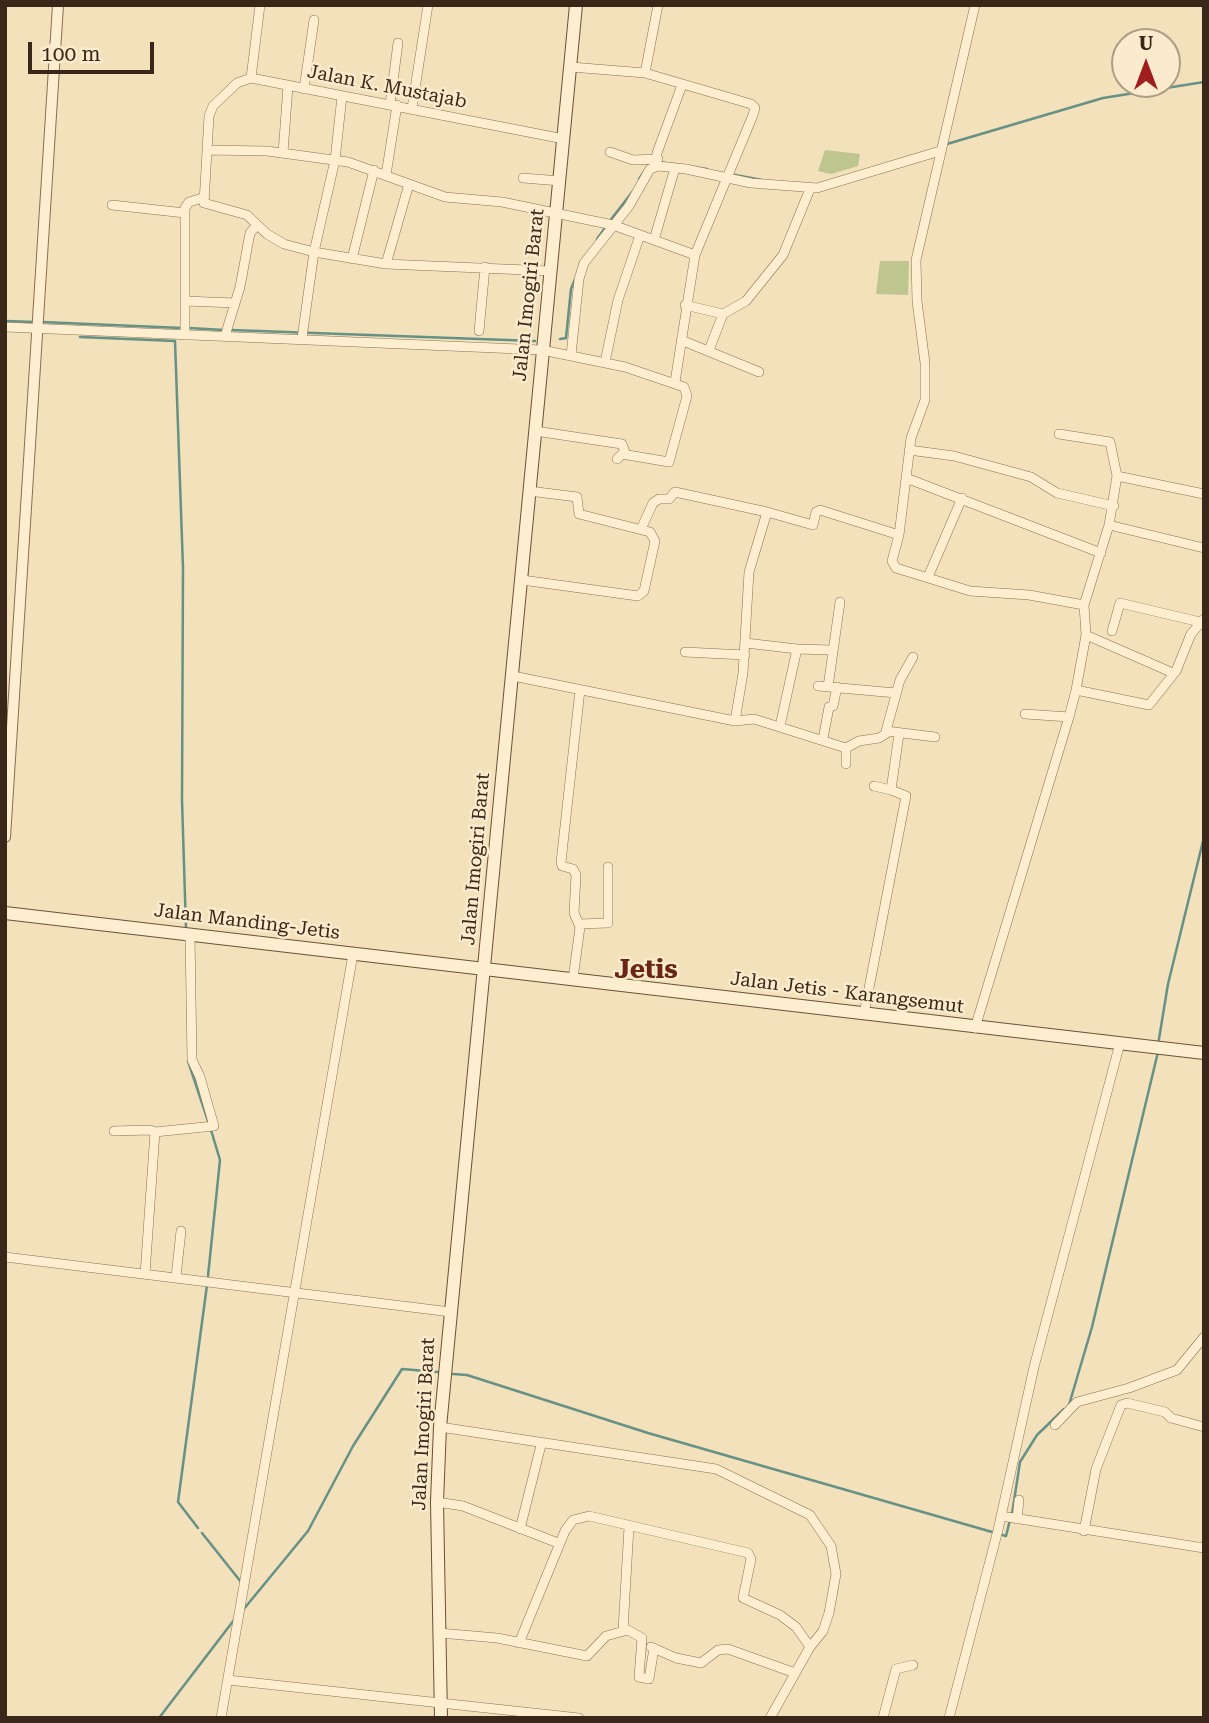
<!DOCTYPE html>
<style>
body{margin:0}
#map{position:relative;width:1209px;height:1723px;overflow:hidden;background:#f2e1bb;font-family:"Roboto Serif",serif}
canvas{display:block}
.frame{position:absolute;inset:0;border:7px solid #39281a;pointer-events:none}
.north{position:absolute;left:1111px;top:28px;width:70px;height:70px;box-sizing:border-box;background:#f9ebcb;border:2px solid #ac9d84;border-radius:50%;rotate:0deg;font-size:19px;font-weight:700;line-height:28px;text-align:center;color:#39281a}
.north::after{content:'';display:block;margin:auto;width:24px;height:32px;background:#a01d20;clip-path:polygon(50% 0,100% 100%,50% 72%,0 100%)}
.scale{position:absolute;left:28px;top:42px;width:126px;height:32px;box-sizing:border-box;border:4px solid #39281a;border-top:0;padding-left:9px;font-size:21px;line-height:24px;white-space:nowrap;color:#39281a;-webkit-text-stroke:5px #f9ebcb;paint-order:stroke}
</style>
<div id="map">
<canvas width="1209" height="1723"></canvas>
<div class="frame"></div>
<div class="north">U</div>
<div class="scale">100 m</div>
</div>
<script>
const c = document.querySelector('canvas').getContext('2d');
c.lineJoin = 'round';
function fillPath(path, color) {
  c.fillStyle = color;
  c.fill(path, 'evenodd');
}
function toPath(rows) {
  const path = new Path2D();
  for (const r of rows) {
    path.moveTo(r[0], r[1]);
    for (let i = 2; i < r.length; i += 2) path.lineTo(r[i], r[i + 1]);
  }
  return path;
}
function trace(path, color, width, dash) {
  c.strokeStyle = color;
  c.lineWidth = width;
  c.lineCap = dash ? 'butt' : 'round';
  c.setLineDash(dash || []);
  c.stroke(path);
}
function drawText(font, color, halo, rows, align = 'center') {
  c.font = font + ' "Roboto Serif",serif';
  c.lineWidth = 5;
  c.setLineDash([]);
  c.textBaseline = 'middle';
  c.strokeStyle = halo;
  c.fillStyle = color;
  for (const [text, x, y, turn = 0] of rows) {
    c.save();
    c.translate(x, y);
    c.rotate((+turn || 0) * Math.PI / 180);
    c.textAlign = isNaN(turn) ? turn : align;
    if (halo) c.strokeText(text, 0, 0);
    c.fillText(text, 0, 0);
    c.restore();
  }
}
fillPath(toPath([
 [825,150,860,154,858,166,831,174,818,171],
 [880,261,909,261,908,295,876,294]
]), '#bfc58f');
trace(toPath([
 [947,144,1103,98,1204,82],
 [658,162,707,169],
 [730,174,762,180],
 [639,179,649,165],
 [609,222,633,191],
 [597,239,605,228],
 [5,321,35,322],
 [42,322,182,328],
 [189,328,224,330],
 [231,330,535,341],
 [80,337,175,341,183,568,182,800,186,929],
 [560,339,566,338,571,289,575,279],
 [1158,1045,1168,984,1204,837],
 [188,1061,208,1121],
 [208,1276,220,1160,211,1130],
 [453,1374,467,1375,648,1433,1006,1536,1010,1520],
 [1069,1405,1092,1327,1158,1052],
 [1012,1514,1020,1462,1037,1435,1064,1409],
 [198,1528,178,1502,207,1285],
 [202,1533,241,1582],
 [243,1610,308,1531,353,1446,402,1369,438,1372],
 [159,1718,234,1620]
]), '#669186', 2.5);
const minor = toPath([
 [975,5,916,260,917,301,925,363,925,400,911,438,899,535,892,561,896,568,970,591,1029,595,1084,605],
 [645,73,658,5],
 [251,78,260,5],
 [304,89,314,20],
 [390,104,398,43],
 [412,108,428,5],
 [208,150,267,151,348,162,445,197,502,202,613,225,695,255,753,115,755,108,751,104,645,73,571,67],
 [610,152,633,160,658,159],
 [283,153,288,86],
 [656,166,657,153,682,85],
 [386,175,397,105],
 [523,178,560,181],
 [112,205,185,213],
 [654,240,675,168],
 [352,259,374,170],
 [386,264,409,184],
 [550,271,386,264,314,252,284,244,267,234,247,215,204,203,209,116,213,106,237,83,251,78,564,139],
 [185,301,235,303],
 [685,305,723,314],
 [5,327,542,350,625,367,684,387,687,396,669,462,622,454,617,459],
 [479,331,485,267],
 [185,335,185,208,189,202,202,198],
 [225,336,240,287,250,233,256,226],
 [302,338,314,252,335,160,342,96],
 [681,340,759,372],
 [709,350,723,314,746,301,783,255,810,189],
 [571,355,579,279,584,263,629,206,650,169,658,166,686,169,751,183,817,188,940,151],
 [605,362,618,300,640,235],
 [675,382,695,255],
 [535,431,622,444,626,455],
 [1059,434,1110,442,1117,476,1109,525,1084,605,1086,635,1076,690,1149,705,1176,671,1191,634,1204,619],
 [909,450,954,456,1031,477,1057,493,1114,506],
 [1117,476,1204,494],
 [906,478,1101,553],
 [1109,525,1204,548],
 [641,529,653,503,659,499,669,499,675,492,767,512],
 [928,577,962,498],
 [522,580,638,596,644,591,655,541,650,532,579,514,577,497,529,491],
 [1112,631,1120,603,1200,622],
 [1086,635,1173,673],
 [746,643,797,649],
 [685,652,745,655],
 [913,657,900,680,886,731,935,737],
 [513,676,735,721,754,719,846,748,859,741,879,738,887,733],
 [818,686,896,693],
 [828,687,840,602],
 [833,706,837,687],
 [1025,714,1069,717,1076,690],
 [735,721,743,673,749,572,767,512,813,525,816,512,820,510,899,535],
 [780,726,797,649,831,650],
 [823,739,829,707],
 [846,764,846,748],
 [874,786,891,790],
 [579,924,608,923,608,867],
 [573,979,580,927,574,913,576,875,573,869,562,866,561,862,580,690],
 [864,1014,906,796,891,790,899,734],
 [975,1028,1069,717],
 [114,1131,150,1130,155,1132],
 [5,1257,451,1312],
 [145,1274,155,1132,214,1126,200,1077,192,1060,190,935],
 [176,1277,181,1231],
 [1055,1425,1077,1402,1129,1388,1177,1370,1204,1337],
 [440,1427,716,1469,810,1515,831,1546,836,1574,829,1613,823,1631,810,1647,770,1718],
 [437,1502,463,1506,558,1543],
 [1001,1516,1204,1548],
 [1017,1519,1019,1500],
 [520,1529,541,1445],
 [1084,1531,1096,1469,1121,1405,1127,1403,1165,1412,1171,1418,1204,1427],
 [623,1630,629,1527],
 [439,1633,497,1638,587,1656,606,1636,628,1630,642,1638,639,1677,649,1679,654,1648],
 [519,1643,565,1531,573,1520,589,1516,748,1553,751,1559,743,1598,780,1615,796,1627,810,1647],
 [651,1647,676,1658,701,1663,718,1650,728,1649,795,1673],
 [228,1680,579,1718],
 [221,1718,353,954],
 [883,1718,896,1669,913,1665],
 [949,1718,998,1530,1034,1367,1120,1043]
]);
const tertiary = toPath([
 [5,837,58,5]
]);
const secondary = toPath([
 [5,913,1204,1053],
 [441,1718,437,1502,440,1427,576,5]
]);
trace(minor, '#8b7053', 10);
trace(tertiary, '#8b7053', 12);
trace(secondary, '#6d5137', 14);
trace(minor, '#fceecf', 9);
trace(tertiary, '#fceecf', 10);
trace(secondary, '#fceecf', 12);
drawText('19px', '#39281a', '#f9ebcb', [
 ["Jalan K. Mustajab",387,87,11],
 ["Jalan Imogiri Barat",529,295,-84],
 ["Jalan Imogiri Barat",476,859,-85],
 ["Jalan Manding-Jetis",247,922,7],
 ["Jalan Jetis - Karangsemut",847,993,7],
 ["Jalan Imogiri Barat",424,1424,-87]
]);
drawText('bold 26px', '#6a2515', '#f9ebcb', [
 ["Jetis",646,970]
]);
</script>
